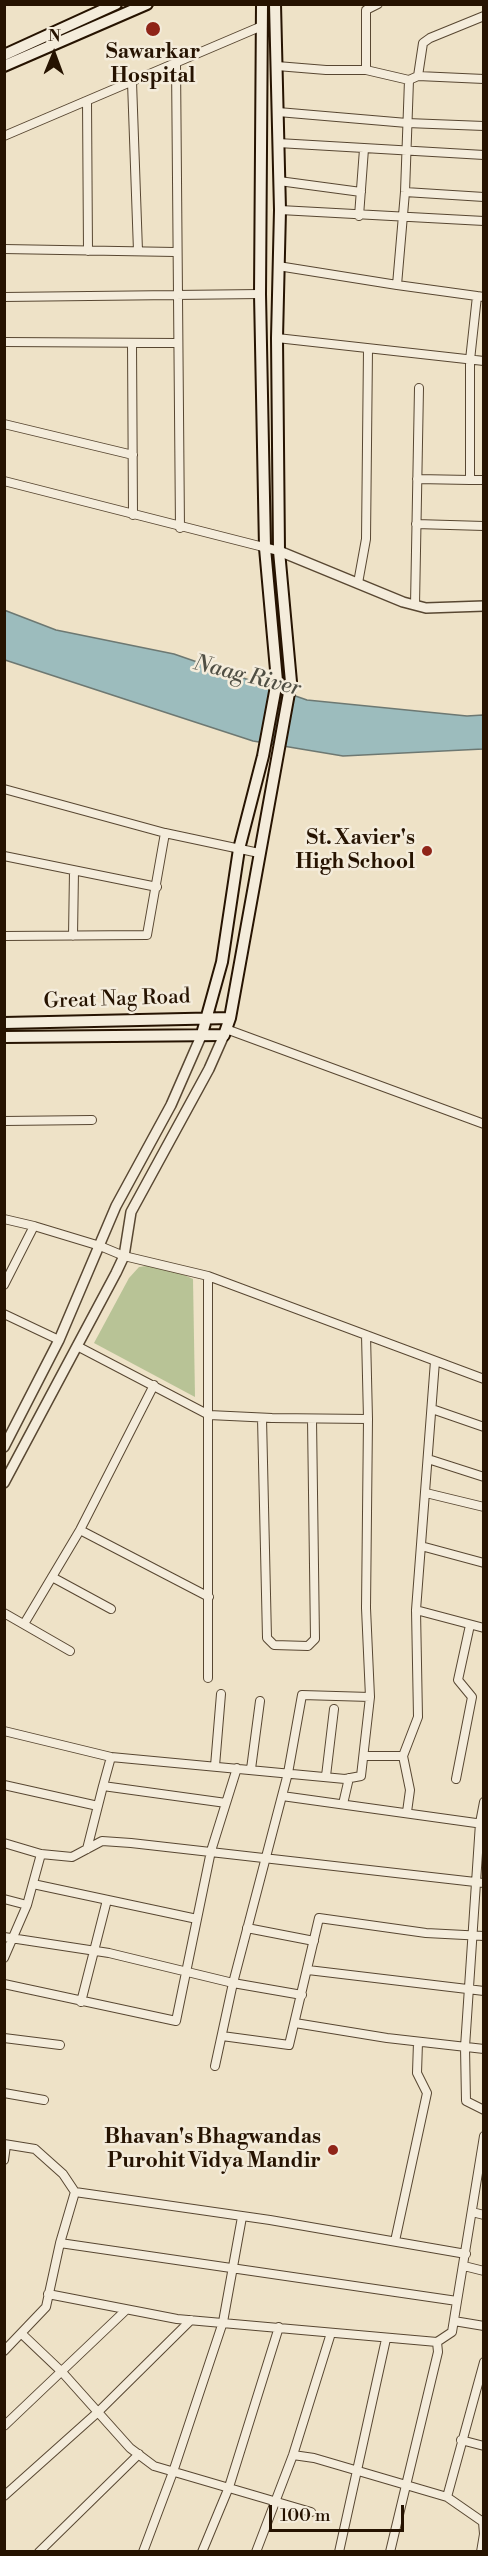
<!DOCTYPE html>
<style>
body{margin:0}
#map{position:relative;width:488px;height:2556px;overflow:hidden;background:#eee2c7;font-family:"Libre Bodoni",serif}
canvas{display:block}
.frame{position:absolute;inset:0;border:6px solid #261301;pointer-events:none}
.north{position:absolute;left:24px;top:24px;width:60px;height:60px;-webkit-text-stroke:4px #f4ecdb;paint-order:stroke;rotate:1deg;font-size:16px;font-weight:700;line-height:24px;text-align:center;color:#261301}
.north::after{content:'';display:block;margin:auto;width:21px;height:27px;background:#261301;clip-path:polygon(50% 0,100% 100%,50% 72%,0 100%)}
.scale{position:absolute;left:269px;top:2505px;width:135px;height:27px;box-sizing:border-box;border:3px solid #261301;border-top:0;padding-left:8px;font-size:18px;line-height:21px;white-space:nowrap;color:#261301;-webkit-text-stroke:4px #f4ecdb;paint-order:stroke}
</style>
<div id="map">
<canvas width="488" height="2556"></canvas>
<div class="frame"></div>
<div class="north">N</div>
<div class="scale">100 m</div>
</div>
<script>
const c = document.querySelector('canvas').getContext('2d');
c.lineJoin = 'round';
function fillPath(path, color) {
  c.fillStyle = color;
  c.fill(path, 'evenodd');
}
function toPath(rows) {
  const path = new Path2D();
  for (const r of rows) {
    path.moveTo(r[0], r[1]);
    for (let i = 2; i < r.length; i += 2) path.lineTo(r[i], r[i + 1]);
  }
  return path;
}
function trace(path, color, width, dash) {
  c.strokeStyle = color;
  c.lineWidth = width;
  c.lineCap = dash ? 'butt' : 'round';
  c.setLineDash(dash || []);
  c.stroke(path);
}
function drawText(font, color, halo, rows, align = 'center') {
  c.font = font + ' "Libre Bodoni",serif';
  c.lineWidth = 5;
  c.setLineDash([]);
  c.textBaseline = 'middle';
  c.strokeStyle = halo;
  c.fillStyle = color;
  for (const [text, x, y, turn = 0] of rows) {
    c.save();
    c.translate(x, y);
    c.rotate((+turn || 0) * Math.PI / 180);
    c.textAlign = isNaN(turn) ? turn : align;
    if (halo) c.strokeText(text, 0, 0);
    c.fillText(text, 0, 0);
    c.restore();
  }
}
fillPath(toPath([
 [160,1264,193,1279,195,1397,94,1343,129,1278,139,1267]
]), '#b8c396');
const water = toPath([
 [4,610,56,630,174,654,307,700,467,716,483,715,483,749,343,756,253,741,5,660,4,610]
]);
fillPath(water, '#9cbcbd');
trace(water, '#6d7872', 1.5);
const minor = toPath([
 [176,63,180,528],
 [277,66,326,70,366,70],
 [418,76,484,79],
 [409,80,418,76,423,43,430,38,484,16],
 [132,82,138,251],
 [87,101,88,251],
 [278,112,407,123,484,126],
 [4,136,262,26],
 [278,143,484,155],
 [279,181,361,192],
 [405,192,484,197],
 [280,210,484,221],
 [359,216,364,149],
 [4,249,175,252],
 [278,266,397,285,405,192,409,80,366,70,366,10,378,4],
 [397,285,484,297],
 [4,297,260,294],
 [277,338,484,361],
 [4,342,177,343],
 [132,343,133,515],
 [4,424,133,455],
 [417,479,470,480,470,360,477,296],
 [470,480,484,480],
 [4,481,279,551],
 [416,524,484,526],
 [358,583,366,539,368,349],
 [415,605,419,388],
 [4,789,165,833,259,853],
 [4,856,157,887],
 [4,936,147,935,165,833],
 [73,936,74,871],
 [226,1029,484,1124],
 [4,1121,92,1120],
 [4,1219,34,1226,4,1285],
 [34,1226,100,1246,124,1256,208,1276,484,1379],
 [208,1276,208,1678],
 [4,1314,59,1340],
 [77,1346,209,1415,272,1418,368,1419],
 [432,1409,484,1427],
 [262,1418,267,1638,274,1645,308,1646,315,1639,312,1419],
 [428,1459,484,1477],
 [426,1493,484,1507],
 [80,1530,209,1597],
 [421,1546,484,1563],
 [52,1577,111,1609],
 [416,1610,484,1628],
 [4,1613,70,1651],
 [24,1624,80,1530,154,1385],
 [4,1731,111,1757,345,1779,361,1776,370,1697,366,1608,368,1419,366,1335],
 [365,1756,403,1756],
 [215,1766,221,1694],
 [251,1769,260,1701],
 [326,1776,334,1709],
 [456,1779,472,1697,458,1680,470,1625],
 [4,1785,98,1806],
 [103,1786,111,1757],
 [282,1796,483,1824],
 [484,1802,480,1823,465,2047,466,2101,484,2110],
 [343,1804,349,1778],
 [407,1812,410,1790,403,1756,418,1717,416,1610,435,1361],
 [4,1843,41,1854,72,1857,102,1841,131,1843,484,1883],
 [87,1849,103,1786,226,1803],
 [33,1884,197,1919],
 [4,1899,27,1905],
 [247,1928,314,1941],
 [4,1937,109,1953,233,1983,302,1995],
 [4,1958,27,1905,41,1854],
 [308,1970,484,1991],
 [4,1984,176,2021,211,1851,237,1768],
 [81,2002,107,1900],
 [295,2023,387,2038,484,2049],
 [222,2036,289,2045,319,1918,426,1933,484,1936],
 [4,2038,60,2045],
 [215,2066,233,1983,288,1773,302,1695,370,1697],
 [4,2093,44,2100],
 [4,2144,35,2149,63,2174,75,2192,60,2243,46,2307,4,2351],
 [4,2160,6,2145],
 [75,2192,270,2220,466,2254],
 [472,2212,484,2215],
 [395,2241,427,2093,417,2073,418,2042],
 [60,2243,457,2301],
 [464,2266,484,2271],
 [48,2294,177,2319,437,2342,452,2332,484,2136],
 [454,2321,484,2326],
 [22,2334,62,2372,130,2448,154,2466,311,2512],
 [4,2426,126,2310],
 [461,2440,484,2446],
 [293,2455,314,2458,447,2497,484,2362],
 [4,2496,98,2412,191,2320],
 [447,2497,483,2522,484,2534],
 [39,2552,139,2454],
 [143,2552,173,2472,223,2322,242,2217],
 [202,2552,229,2487,279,2327],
 [256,2552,293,2455,331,2333],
 [339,2552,386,2339],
 [390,2552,438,2352,437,2342],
 [481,2552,484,2534]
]);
const tertiary = toPath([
 [279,551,403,602,426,608,484,606],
 [4,1447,59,1340,116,1206,171,1105,202,1034],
 [4,1483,116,1273,124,1256,131,1212,209,1069,224,1035]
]);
const secondary = toPath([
 [4,55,116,4],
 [4,66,147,4],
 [4,1023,230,1018],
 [202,1034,222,962,239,849,263,756,277,681,265,548,260,294,262,4],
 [4,1037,224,1035,230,1018,291,682,279,551,277,338,280,210,275,4]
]);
trace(minor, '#584732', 10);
trace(tertiary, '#584732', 12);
trace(secondary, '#261301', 14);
trace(minor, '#f4ecdb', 8);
trace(tertiary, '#f4ecdb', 9);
trace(secondary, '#f4ecdb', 10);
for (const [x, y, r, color] of [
 [153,29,8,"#8f2418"],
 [427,851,6,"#8f2418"],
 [333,2150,6,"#8f2418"]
]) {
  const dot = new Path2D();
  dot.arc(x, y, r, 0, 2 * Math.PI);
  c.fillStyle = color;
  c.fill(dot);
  trace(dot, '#f4ecdb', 2);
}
drawText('bold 21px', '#261301', '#f4ecdb', [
 ["Sawarkar",153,53,"center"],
 ["Hospital",153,77,"center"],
 ["St. Xavier's",415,839],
 ["High School",415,863],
 ["Bhavan's Bhagwandas",321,2138],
 ["Purohit Vidya Mandir",321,2162]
], 'right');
drawText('21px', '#261301', '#f4ecdb', [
 ["Great Nag Road",117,1000,-2]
]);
drawText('italic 22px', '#4f4e43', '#f4ecdb', [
 ["Naag River",247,677,14]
]);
</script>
